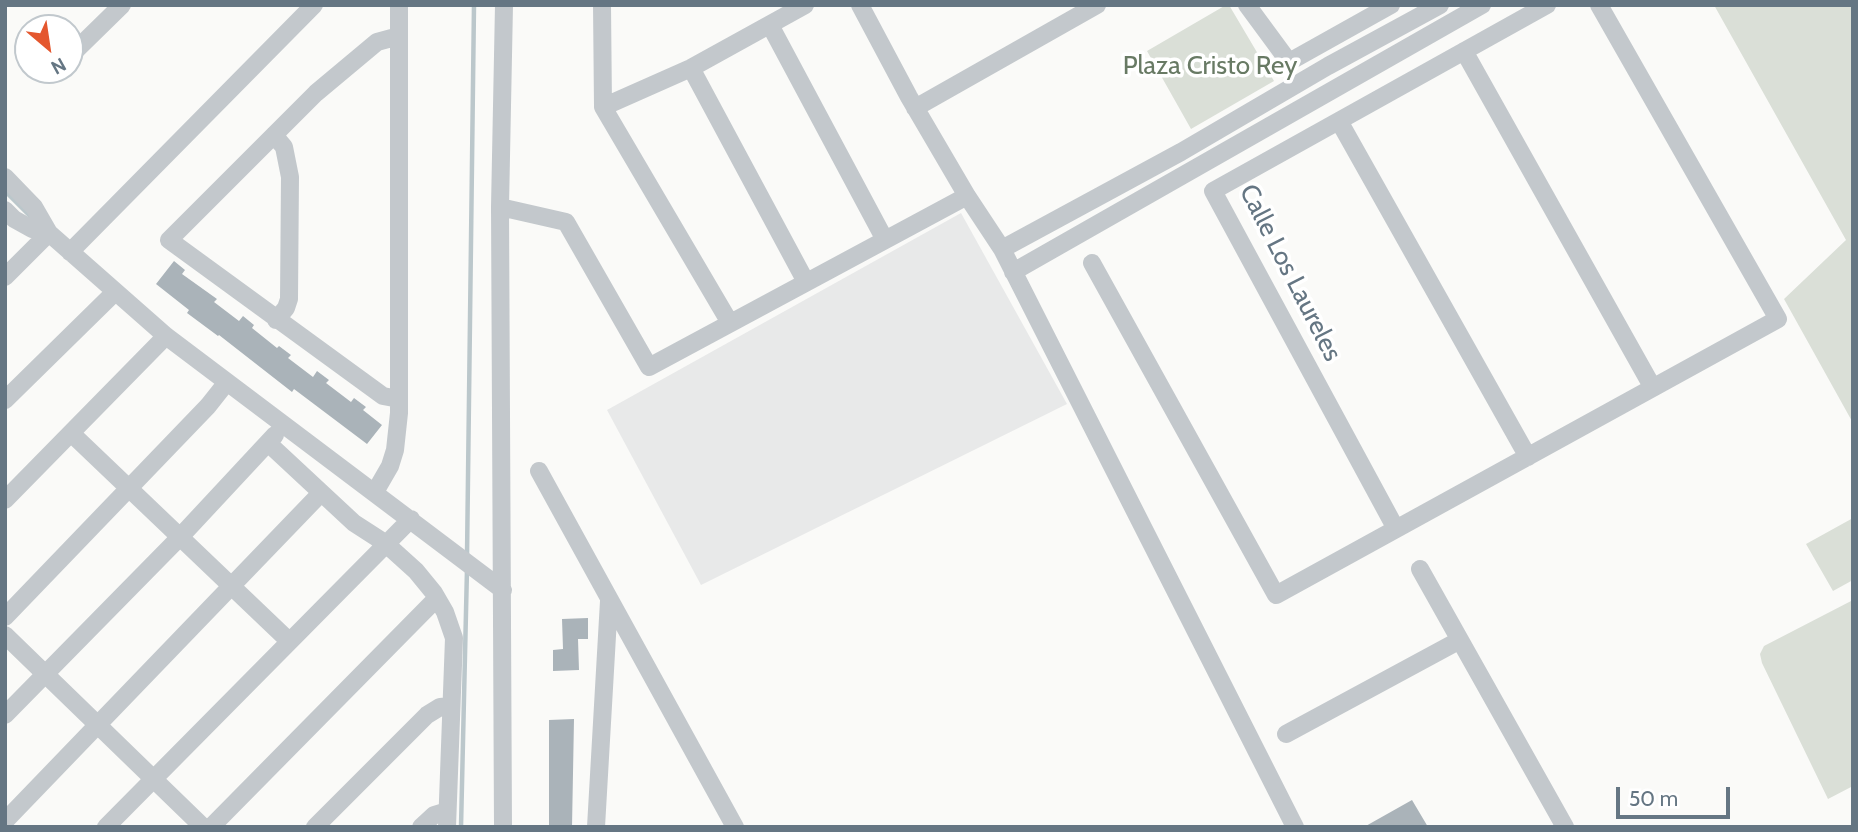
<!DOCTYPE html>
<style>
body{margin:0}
#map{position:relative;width:1858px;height:832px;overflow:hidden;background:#fafaf8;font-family:Cabin,sans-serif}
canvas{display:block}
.frame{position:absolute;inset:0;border:7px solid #657683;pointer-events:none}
.north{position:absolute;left:14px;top:14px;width:70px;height:70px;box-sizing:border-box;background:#fff;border:2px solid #c1c8cd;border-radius:50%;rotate:151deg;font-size:19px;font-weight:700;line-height:28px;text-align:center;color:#657683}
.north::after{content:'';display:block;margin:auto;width:24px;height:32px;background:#e4572e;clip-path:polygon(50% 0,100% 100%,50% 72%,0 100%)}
.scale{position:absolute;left:1616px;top:787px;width:114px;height:32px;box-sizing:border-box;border:4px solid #657683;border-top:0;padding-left:9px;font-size:21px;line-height:24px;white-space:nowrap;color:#657683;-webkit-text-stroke:5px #fff;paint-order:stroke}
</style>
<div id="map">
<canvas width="1858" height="832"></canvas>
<div class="frame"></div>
<div class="north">N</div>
<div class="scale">50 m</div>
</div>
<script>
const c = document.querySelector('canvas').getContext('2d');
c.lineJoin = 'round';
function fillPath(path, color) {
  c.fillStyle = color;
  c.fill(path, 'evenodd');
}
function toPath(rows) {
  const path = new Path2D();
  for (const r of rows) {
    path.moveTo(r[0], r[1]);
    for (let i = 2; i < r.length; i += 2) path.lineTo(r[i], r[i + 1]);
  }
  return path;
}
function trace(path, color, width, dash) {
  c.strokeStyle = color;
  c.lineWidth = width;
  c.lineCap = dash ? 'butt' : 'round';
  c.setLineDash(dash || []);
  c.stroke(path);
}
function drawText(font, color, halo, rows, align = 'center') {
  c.font = font + ' Cabin,sans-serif';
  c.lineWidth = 7;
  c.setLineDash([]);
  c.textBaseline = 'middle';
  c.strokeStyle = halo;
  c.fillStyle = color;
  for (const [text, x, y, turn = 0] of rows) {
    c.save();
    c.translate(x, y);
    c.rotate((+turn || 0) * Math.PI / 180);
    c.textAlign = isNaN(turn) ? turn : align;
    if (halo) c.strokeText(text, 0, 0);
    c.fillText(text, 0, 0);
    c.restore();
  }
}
fillPath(toPath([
 [961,213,1067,404,701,585,607,410]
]), '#e8e9e9');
fillPath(toPath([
 [1226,5,1229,5,1274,81,1191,129,1147,51],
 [1714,5,1853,5,1853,423,1784,299,1846,240],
 [1853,518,1853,580,1833,591,1806,544],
 [1853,600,1853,786,1828,799,1762,663,1760,654,1764,646]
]), '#dadfd7');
trace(toPath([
 [5,191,32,218],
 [467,556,474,5],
 [461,827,467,569]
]), '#bbc7cb', 4.5);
fillPath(toPath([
 [174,261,185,270,182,274,217,299,214,302,239,321,243,316,254,325,252,328,277,348,279,346,291,355,288,358,313,377,317,371,329,380,326,383,351,402,354,398,366,407,363,410,382,425,367,444,294,389,292,392,219,335,218,336,187,313,189,310,156,284],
 [588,618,588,639,578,639,579,670,553,671,553,650,563,649,562,619],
 [574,719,572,827,549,827,549,720],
 [1412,800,1428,827,1364,827]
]), '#aab3b9');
trace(toPath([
 [602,5,603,107,691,68,805,5],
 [860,5,909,97,967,196,1002,249,1295,827],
 [1247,5,1289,62,1391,5],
 [770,25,885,240],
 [1464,51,1653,388],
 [74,52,122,5],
 [691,68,806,282],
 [603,107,730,323],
 [915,108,1097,5],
 [1339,121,1528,457],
 [274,135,284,147,290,177,289,299,286,308,276,320],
 [5,177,34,207,49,233,166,336,503,590],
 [500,207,566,222,649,367,967,196],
 [5,210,14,219,32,229,49,233],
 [1002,249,1181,152,1328,66,1440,5],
 [70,252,314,5],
 [1092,263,1276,595,1778,319,1599,5],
 [1013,272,1482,5],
 [5,277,49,233],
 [399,399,383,396,169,240,316,93,377,42,399,36],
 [5,400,115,292],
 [71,433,289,641],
 [268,443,354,523,385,543,416,571,434,593,445,612,454,638,447,827],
 [539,471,735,827],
 [375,492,390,466,395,450,399,413,399,5],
 [5,500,166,336],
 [1396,529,1213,191,1547,5],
 [1420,569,1565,827],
 [5,617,208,406,227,382],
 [5,635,203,827],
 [5,715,180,537,275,435],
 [1286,734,1460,640],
 [5,821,321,493],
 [106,827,411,519],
 [211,827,437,598],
 [315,827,427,715,440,707,451,706],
 [421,827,434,815,447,811],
 [503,827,500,207,504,5],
 [596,827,609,601]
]), '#c3c8cc', 18);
drawText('26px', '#687a64', '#fff', [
 ["Plaza Cristo Rey",1210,66]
]);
drawText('26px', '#657683', '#fff', [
 ["Calle Los Laureles",1290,273,63]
]);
</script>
